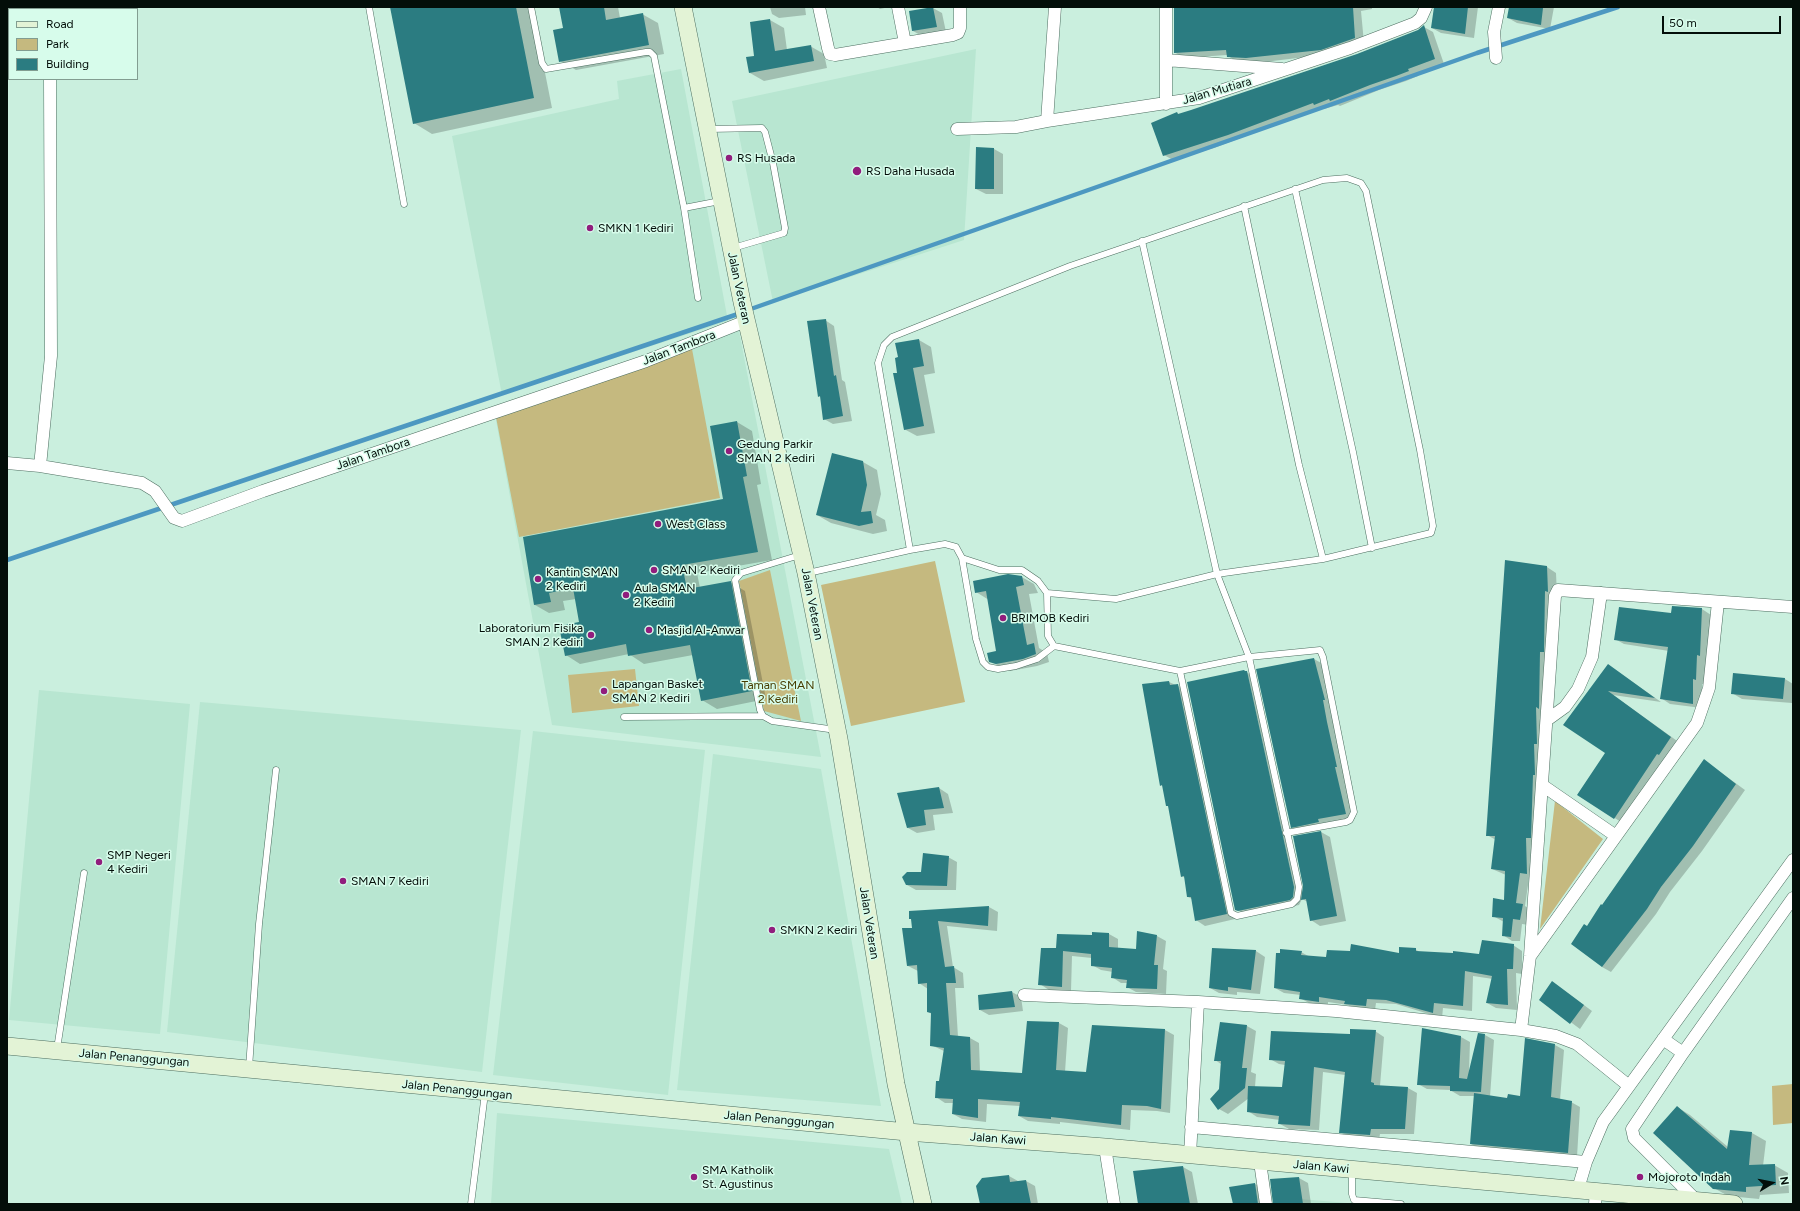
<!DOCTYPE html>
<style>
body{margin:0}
#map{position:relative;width:1800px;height:1211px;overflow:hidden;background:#caefde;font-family:Figtree,sans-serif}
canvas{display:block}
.frame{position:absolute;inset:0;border:8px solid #030e09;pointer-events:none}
.legend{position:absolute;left:8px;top:8px;width:130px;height:72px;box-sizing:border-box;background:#d7fceb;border:1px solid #829d91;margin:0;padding:5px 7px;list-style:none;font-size:12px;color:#030e09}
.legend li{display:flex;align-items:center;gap:8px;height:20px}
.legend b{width:20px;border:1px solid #829d91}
.north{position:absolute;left:1752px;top:1163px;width:40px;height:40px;-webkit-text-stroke:3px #d7fceb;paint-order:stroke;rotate:80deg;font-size:11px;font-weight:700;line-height:16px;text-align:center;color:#030e09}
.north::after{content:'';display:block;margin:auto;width:14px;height:18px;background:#030e09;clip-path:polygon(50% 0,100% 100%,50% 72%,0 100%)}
.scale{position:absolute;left:1662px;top:16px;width:119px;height:18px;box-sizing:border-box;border:2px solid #030e09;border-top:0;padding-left:5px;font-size:12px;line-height:14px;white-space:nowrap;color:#030e09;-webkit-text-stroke:3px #d7fceb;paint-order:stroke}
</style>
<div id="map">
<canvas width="1800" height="1211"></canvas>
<div class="frame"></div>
<ul class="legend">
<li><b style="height:5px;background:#e3f3d6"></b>Road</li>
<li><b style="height:11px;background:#c5b97f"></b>Park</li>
<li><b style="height:11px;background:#2b7c81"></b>Building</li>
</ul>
<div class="north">N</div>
<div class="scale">50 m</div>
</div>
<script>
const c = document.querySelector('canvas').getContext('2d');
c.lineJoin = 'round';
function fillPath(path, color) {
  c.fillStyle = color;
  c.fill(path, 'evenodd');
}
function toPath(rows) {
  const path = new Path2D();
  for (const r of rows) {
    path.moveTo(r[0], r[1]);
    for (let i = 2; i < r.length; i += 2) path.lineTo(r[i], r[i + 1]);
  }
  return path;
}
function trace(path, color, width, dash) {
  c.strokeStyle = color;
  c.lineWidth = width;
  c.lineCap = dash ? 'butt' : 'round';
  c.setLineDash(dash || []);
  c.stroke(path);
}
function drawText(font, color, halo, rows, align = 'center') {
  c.font = font + ' Figtree,sans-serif';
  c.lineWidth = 3;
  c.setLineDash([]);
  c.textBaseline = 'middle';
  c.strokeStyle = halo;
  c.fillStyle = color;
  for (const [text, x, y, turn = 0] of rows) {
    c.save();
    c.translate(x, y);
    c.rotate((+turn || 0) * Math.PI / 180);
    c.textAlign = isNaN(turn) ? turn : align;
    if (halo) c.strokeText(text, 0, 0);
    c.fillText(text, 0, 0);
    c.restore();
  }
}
fillPath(toPath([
 [976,49,964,240,773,302,732,101],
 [681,69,728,321,502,395,452,136,619,99,617,81],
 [739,331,821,757,552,725,495,415],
 [39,690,190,704,160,1034,9,1020],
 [200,702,521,730,482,1072,167,1032],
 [533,731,705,750,668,1095,493,1075],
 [713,754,821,769,881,1106,677,1090],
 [497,1113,889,1149,902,1204,491,1204],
 [1300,1199,1359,1204,1301,1204]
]), '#b8e6d1');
fillPath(toPath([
 [692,349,720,498,519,537,496,417],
 [935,561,965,702,851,726,821,585],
 [770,570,801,721,764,711,739,581],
 [635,669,639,706,572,713,568,675],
 [1555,801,1603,839,1540,929],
 [1793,1084,1793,1123,1773,1125,1772,1086]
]), '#c5b97f');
fillPath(toPath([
 [391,7,532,7,552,108,432,134,414,123],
 [560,7,618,7,620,18,642,14,658,23,664,54,576,70,560,61,564,29],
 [770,7,805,7,806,15,779,18,772,14],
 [877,7,889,7,880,9],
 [1174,7,1372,7,1372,9,1361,11,1364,43,1331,54,1256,63,1237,62,1227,55,1184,58,1174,52],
 [1435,7,1478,7,1474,38,1441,33,1432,28],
 [1510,7,1554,7,1550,29,1517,23,1508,18],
 [933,8,942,13,946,32,922,36,913,31,910,12],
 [770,20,784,28,787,50,810,46,824,54,827,68,764,81,750,73],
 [1424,27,1433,32,1444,64,1417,74,1418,76,1406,81,1379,90,1340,106,1338,105,1324,109,1321,108,1214,148,1173,160,1164,155,1177,113,1179,115,1357,55,1418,31],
 [977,148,994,149,1003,154,1003,194,986,194,976,189],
 [825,320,834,326,842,380,845,382,852,421,833,424,824,419,821,397,818,396],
 [919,340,931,347,935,373,924,375,935,433,917,436,904,429,898,374],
 [737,422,752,431,761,484,757,485,772,560,697,573,700,588,730,582,745,591,766,699,717,709,702,700,693,655,644,664,629,654,580,664,566,655,580,623,576,599,563,601,565,610,549,613,535,605,524,538,725,500],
 [863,462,877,470,881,494,876,515,885,520,887,531,873,534,831,523,817,515],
 [1547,567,1556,573,1557,596,1536,878,1529,878,1525,906,1531,910,1529,925,1522,924,1520,941,1512,941,1503,935,1504,922,1493,916,1505,901,1506,875,1492,869,1496,840,1487,835],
 [1008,576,1020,576,1034,584,1038,593,1029,594,1039,648,1047,653,1049,662,1037,666,1010,671,991,662,997,652,989,600,976,592],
 [1702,609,1711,615,1709,660,1706,660,1705,684,1702,684,1702,708,1670,704,1661,698,1669,651,1624,644,1615,639,1672,614],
 [1314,659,1323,664,1344,772,1355,819,1327,824,1301,832,1292,827,1257,670],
 [1617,671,1661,702,1613,695,1680,743,1624,824,1578,794,1607,752,1565,725],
 [1246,672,1256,677,1303,893,1321,832,1330,837,1346,921,1320,926,1311,920,1308,902,1302,899,1299,905,1248,916,1236,909],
 [1785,679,1793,684,1792,703,1742,699,1732,693],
 [1169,682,1187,690,1235,919,1205,926,1196,920,1192,899,1188,897,1185,878,1182,876,1169,807,1164,787,1161,785],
 [1705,761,1745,790,1702,851,1670,892,1656,914,1611,972,1602,967,1587,927],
 [939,788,948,794,953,813,933,815,935,830,917,833,908,828],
 [948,857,957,862,956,890,916,890,907,885,922,873],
 [989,907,998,912,997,931,947,926,953,967,963,973,964,988,955,988,958,1037,970,1038,979,1043,980,1071,1023,1074,1059,1023,1068,1028,1065,1072,1087,1073,1165,1030,1174,1035,1170,1113,1157,1111,1131,1110,1130,1130,1060,1122,1060,1124,1028,1121,1019,1116,1020,1106,987,1104,986,1122,962,1119,953,1114,953,1103,945,1103,936,1097,940,1082,944,1051,931,1045,932,1014,928,1012,928,989,919,983,918,971,908,966,903,929,913,929,912,919],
 [1093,933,1109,934,1118,939,1118,949,1137,950,1157,936,1166,941,1163,969,1167,971,1166,994,1136,992,1127,987,1128,983,1121,983,1112,977,1113,972,1101,970,1092,965,1092,958,1072,956,1071,991,1049,990,1040,984,1057,949,1093,936],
 [1513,945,1522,951,1522,974,1516,973,1517,1010,1496,1008,1487,1003,1493,979,1473,976,1472,1011,1443,1008,1442,1018,1396,1004,1376,1003,1375,1010,1354,1009,1348,1005,1328,1002,1328,1007,1309,1003,1300,998,1301,995,1284,993,1275,988,1301,952,1310,957,1327,958,1400,954,1415,949,1421,953,1479,956],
 [1256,951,1265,957,1260,994,1237,992,1237,995,1219,993,1210,988],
 [1553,982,1592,1011,1580,1029,1541,1000],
 [1012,992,1021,997,1023,1011,989,1015,980,1010],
 [1221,1023,1247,1026,1256,1031,1251,1072,1256,1074,1255,1087,1283,1088,1285,1065,1279,1064,1270,1059,1326,1035,1327,1033,1350,1035,1375,1031,1384,1037,1380,1086,1408,1088,1417,1093,1414,1134,1380,1134,1379,1140,1349,1137,1340,1132,1345,1075,1323,1072,1319,1130,1289,1129,1280,1124,1280,1120,1257,1117,1248,1111,1249,1098,1228,1114,1219,1109,1221,1064,1215,1060],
 [1485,1035,1494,1040,1490,1097,1508,1100,1521,1097,1555,1045,1564,1050,1560,1100,1571,1102,1580,1107,1577,1157,1480,1149,1471,1144,1475,1096,1460,1096,1450,1090,1427,1089,1418,1084,1461,1037,1470,1042,1469,1072],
 [1677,1107,1690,1115,1728,1147,1731,1131,1752,1133,1766,1141,1763,1166,1774,1165,1788,1173,1789,1193,1760,1195,1759,1199,1728,1196,1714,1188],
 [1183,1167,1192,1172,1198,1204,1139,1204],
 [1009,1176,1018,1181,1026,1181,1035,1186,1038,1204,981,1204],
 [1299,1178,1308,1183,1311,1204,1274,1204,1271,1180],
 [1255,1184,1264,1189,1266,1204,1234,1204,1230,1188]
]), '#0003');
trace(toPath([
 [748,310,1477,53,1618,7],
 [7,560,741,313]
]), '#4d98c1', 4.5);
fillPath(toPath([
 [390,7,516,7,534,98,413,124],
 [559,7,604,7,606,20,643,13,649,45,559,62,553,30,563,28],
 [933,7,937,27,912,31,909,11],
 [1174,7,1353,7,1355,38,1321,50,1246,58,1227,57,1226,50,1174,53],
 [1434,7,1468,7,1465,34,1431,28],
 [1509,7,1543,8,1541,25,1507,18],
 [770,19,775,51,811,45,814,61,749,73,746,57,754,56,750,22],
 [1424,25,1435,59,1408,69,1409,71,1396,76,1370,85,1330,101,1329,99,1314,105,1313,103,1228,135,1163,156,1151,123,1177,112,1178,114,1191,110,1357,54,1418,30],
 [976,147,994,148,994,189,975,189],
 [826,319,834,376,836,375,843,416,823,420,820,396,818,397,807,321],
 [919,339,924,366,913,368,924,426,904,430,893,373,897,373,895,358,898,357,895,343],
 [737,421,747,476,743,477,758,552,682,565,687,589,731,581,752,691,701,701,690,645,628,656,626,644,565,656,559,626,579,622,573,588,549,593,551,602,534,605,523,537,723,499,710,426],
 [832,453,863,461,867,485,861,512,871,511,873,523,859,526,816,515],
 [1505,560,1547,566,1548,592,1545,591,1544,652,1540,652,1539,709,1536,707,1537,744,1534,744,1535,775,1533,775,1531,838,1526,838,1527,874,1520,873,1516,903,1523,904,1520,920,1513,919,1511,937,1502,936,1503,918,1492,917,1493,898,1504,900,1505,871,1491,869,1495,836,1486,836],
 [1008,574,1022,576,1024,585,1016,587,1027,645,1034,643,1036,654,1023,659,996,664,989,662,987,653,996,651,986,591,975,593,973,581],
 [1672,606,1702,608,1700,656,1697,655,1696,680,1693,679,1693,704,1660,699,1668,647,1614,640,1619,607,1671,613],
 [1314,658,1325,700,1323,700,1327,722,1337,767,1335,767,1346,814,1318,819,1319,822,1291,828,1256,669],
 [1608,664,1655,698,1608,691,1671,737,1659,755,1657,754,1614,819,1577,795,1605,753,1563,725],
 [1244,670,1245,671,1247,671,1294,887,1293,897,1290,900,1238,911,1235,910,1187,682],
 [1733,673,1785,678,1783,699,1731,694],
 [1169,681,1170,685,1178,684,1227,914,1195,921,1191,897,1187,897,1184,876,1181,877,1168,806,1166,806,1162,785,1160,786,1142,684],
 [1704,759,1736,784,1693,846,1661,887,1647,909,1602,967,1571,944,1584,924,1587,926,1601,904,1602,905],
 [939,787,944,808,924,810,926,825,907,828,897,793],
 [1321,831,1337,916,1310,921,1306,899,1301,900,1303,886,1293,836],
 [923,853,949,856,947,886,906,885,902,877,907,872,921,872],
 [989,906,988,926,938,921,945,967,954,966,956,983,946,983,950,1035,970,1037,971,1070,1022,1073,1027,1021,1059,1022,1056,1070,1086,1072,1092,1025,1165,1029,1161,1109,1147,1106,1122,1105,1121,1125,1051,1117,1051,1119,1018,1116,1020,1102,978,1099,978,1118,952,1114,953,1099,935,1098,936,1081,939,1081,944,1048,930,1046,931,1013,927,1012,927,983,918,984,917,965,907,966,902,928,912,928,911,919,909,919,909,911],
 [1137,931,1157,935,1154,965,1158,965,1157,989,1126,988,1127,980,1111,978,1112,968,1091,966,1091,954,1063,951,1062,987,1038,985,1041,948,1056,948,1057,934,1092,935,1092,932,1109,933,1109,947,1136,949],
 [1482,940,1514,944,1513,969,1507,969,1508,1005,1486,1003,1492,976,1465,971,1463,1006,1434,1003,1433,1013,1386,1000,1367,999,1366,1006,1344,1004,1345,1001,1319,997,1319,1002,1299,999,1300,992,1274,988,1276,953,1280,953,1280,949,1302,951,1301,955,1326,957,1327,950,1350,951,1351,944,1399,953,1399,947,1416,948,1416,951,1453,953,1453,951,1479,954],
 [1212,948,1256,950,1251,990,1228,987,1228,991,1209,988],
 [1552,981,1584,1005,1570,1024,1539,1000],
 [1012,991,1015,1007,979,1010,978,995],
 [1220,1022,1247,1025,1242,1068,1247,1068,1245,1088,1218,1110,1210,1099,1219,1089,1221,1061,1214,1061],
 [1422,1028,1461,1036,1459,1078,1467,1079,1478,1033,1485,1034,1481,1092,1450,1091,1450,1086,1417,1085],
 [1350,1029,1376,1030,1371,1082,1374,1083,1374,1085,1408,1087,1405,1129,1371,1129,1370,1135,1339,1133,1345,1072,1314,1067,1310,1126,1278,1124,1279,1116,1247,1112,1248,1086,1282,1087,1285,1061,1269,1060,1271,1031,1350,1034],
 [1525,1038,1555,1044,1551,1097,1572,1101,1568,1153,1470,1144,1474,1093,1507,1098,1508,1094,1520,1096],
 [1677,1106,1727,1149,1730,1130,1752,1132,1749,1165,1775,1164,1776,1185,1746,1187,1746,1192,1713,1189,1653,1133],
 [1183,1166,1190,1204,1138,1204,1133,1171],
 [1009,1175,1010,1182,1026,1180,1031,1204,980,1204,976,1186,982,1178],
 [1299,1177,1303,1204,1273,1204,1270,1179],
 [1255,1183,1258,1204,1233,1204,1229,1187]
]), '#2b7c81');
const lane = toPath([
 [369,7,404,204],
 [531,7,542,63,546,69,646,52,650,52,654,56,684,208,698,298],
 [709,129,762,128,765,132,773,163,785,228,784,233,733,248],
 [1295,189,1353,452,1372,548],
 [1244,206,1299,465,1323,559],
 [684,208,720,201],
 [1142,241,1217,574,1249,657,1299,887,1297,899,1292,904,1237,916,1231,913,1180,671],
 [910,550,878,363,884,345,892,337,1070,266,1323,180,1347,178,1361,183,1366,191,1420,450,1433,526,1431,533,1323,559,1217,574,1116,599,1047,593],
 [800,555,741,573,735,580,760,710,763,716,772,721,836,730],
 [962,558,999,570,1022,570,1038,581,1047,593,1048,636,1054,646,1180,671,1249,657,1320,650,1323,657,1354,812,1350,820,1346,822,1286,833],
 [808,573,910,550,945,544,956,547,962,558,976,639,983,662,988,667,998,669,1016,666,1037,659,1054,646],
 [624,717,763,716],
 [57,1049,84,873],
 [249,1068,259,924,276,770],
 [1352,1170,1352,1194,1354,1200,1401,1204],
 [471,1204,485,1093]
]);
const street = toPath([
 [51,7,51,9],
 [819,7,828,48,830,54,835,55,953,35,958,33,960,28,960,7],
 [898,7,905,43],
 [1055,7,1047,121,1199,98,1350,48,1415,23,1421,18,1426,7],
 [1496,58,1494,32,1499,7],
 [1166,60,1282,69],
 [1166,104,1166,7],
 [957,129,1016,127,1047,121],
 [7,463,40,466,142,483,155,491,174,518,182,521,263,491,646,361,746,321],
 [40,466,51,356,50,79],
 [1547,720,1565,707,1578,689,1592,657,1601,593],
 [1542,785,1616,836],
 [1531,955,1697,723,1709,688,1718,602],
 [1024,995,1198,1002,1336,1011,1521,1030,1530,956,1555,596,1558,590,1793,607],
 [1521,1030,1556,1036,1577,1044,1629,1086],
 [1663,1039,1683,1053],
 [1191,1127,1586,1162],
 [1105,1147,1114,1204],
 [1190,1156,1198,1002],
 [1260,1162,1266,1204],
 [1578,1189,1586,1162,1603,1122,1793,860],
 [1696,1200,1634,1138,1632,1129,1683,1053,1793,898],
 [1595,1204,1596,1191]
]);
const secondary = toPath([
 [683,7,742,302,806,573,839,739,896,1084,923,1204],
 [7,1046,907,1132,1105,1147,1734,1204]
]);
trace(lane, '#4d6e60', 7);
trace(street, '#4d6e60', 13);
trace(secondary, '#4d6e60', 18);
trace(lane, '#fff', 6);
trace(street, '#fff', 12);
trace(secondary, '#e3f3d6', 17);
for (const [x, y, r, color] of [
 [729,158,4,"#911d7d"],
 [857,171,5,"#911d7d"],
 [590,228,4,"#911d7d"],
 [729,451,4,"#911d7d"],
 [658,524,4,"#911d7d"],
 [654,570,4,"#911d7d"],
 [538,579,4,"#911d7d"],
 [626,595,4,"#911d7d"],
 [1003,618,4,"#911d7d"],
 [649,630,4,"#911d7d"],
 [591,635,4,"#911d7d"],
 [604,691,4,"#911d7d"],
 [99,862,4,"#911d7d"],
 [343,881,4,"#911d7d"],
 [772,930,4,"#911d7d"],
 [694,1177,4,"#911d7d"],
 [1640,1177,4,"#911d7d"]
]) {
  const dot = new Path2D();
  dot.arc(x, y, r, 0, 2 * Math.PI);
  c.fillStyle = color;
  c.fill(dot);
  trace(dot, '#d7fceb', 1.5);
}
drawText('12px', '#030e09', '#d7fceb', [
 ["Jalan Mutiara",1217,91,-16],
 ["Jalan Veteran",739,288,78],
 ["Jalan Tambora",679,348,-21],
 ["Jalan Tambora",373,454,-19],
 ["Jalan Veteran",812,604,79],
 ["Jalan Veteran",869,923,81],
 ["Jalan Penanggungan",134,1058,5],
 ["Jalan Penanggungan",457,1090,6],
 ["Jalan Penanggungan",779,1120,5],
 ["Jalan Kawi",998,1139,4],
 ["Jalan Kawi",1321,1167,5]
]);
drawText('12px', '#030e09', '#d7fceb', [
 ["RS Husada",737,158],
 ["RS Daha Husada",866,171],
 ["SMKN 1 Kediri",598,228],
 ["Gedung Parkir",737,444],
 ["SMAN 2 Kediri",737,458],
 ["West Class",666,524],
 ["SMAN 2 Kediri",662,570],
 ["Kantin SMAN",546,572],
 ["2 Kediri",546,586],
 ["Aula SMAN",634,588],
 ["2 Kediri",634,602],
 ["BRIMOB Kediri",1011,618],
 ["Laboratorium Fisika",583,628,"right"],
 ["SMAN 2 Kediri",583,642,"right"],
 ["Masjid Al-Anwar",657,630],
 ["Lapangan Basket",612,684],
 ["SMAN 2 Kediri",612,698],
 ["SMP Negeri",107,855],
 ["4 Kediri",107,869],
 ["SMAN 7 Kediri",351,881],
 ["SMKN 2 Kediri",780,930],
 ["SMA Katholik",702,1170],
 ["St. Agustinus",702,1184],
 ["Mojoroto Indah",1648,1177]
], 'left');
drawText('12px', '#473c00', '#d7fceb', [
 ["Taman SMAN",778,685],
 ["2 Kediri",778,699]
]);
</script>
